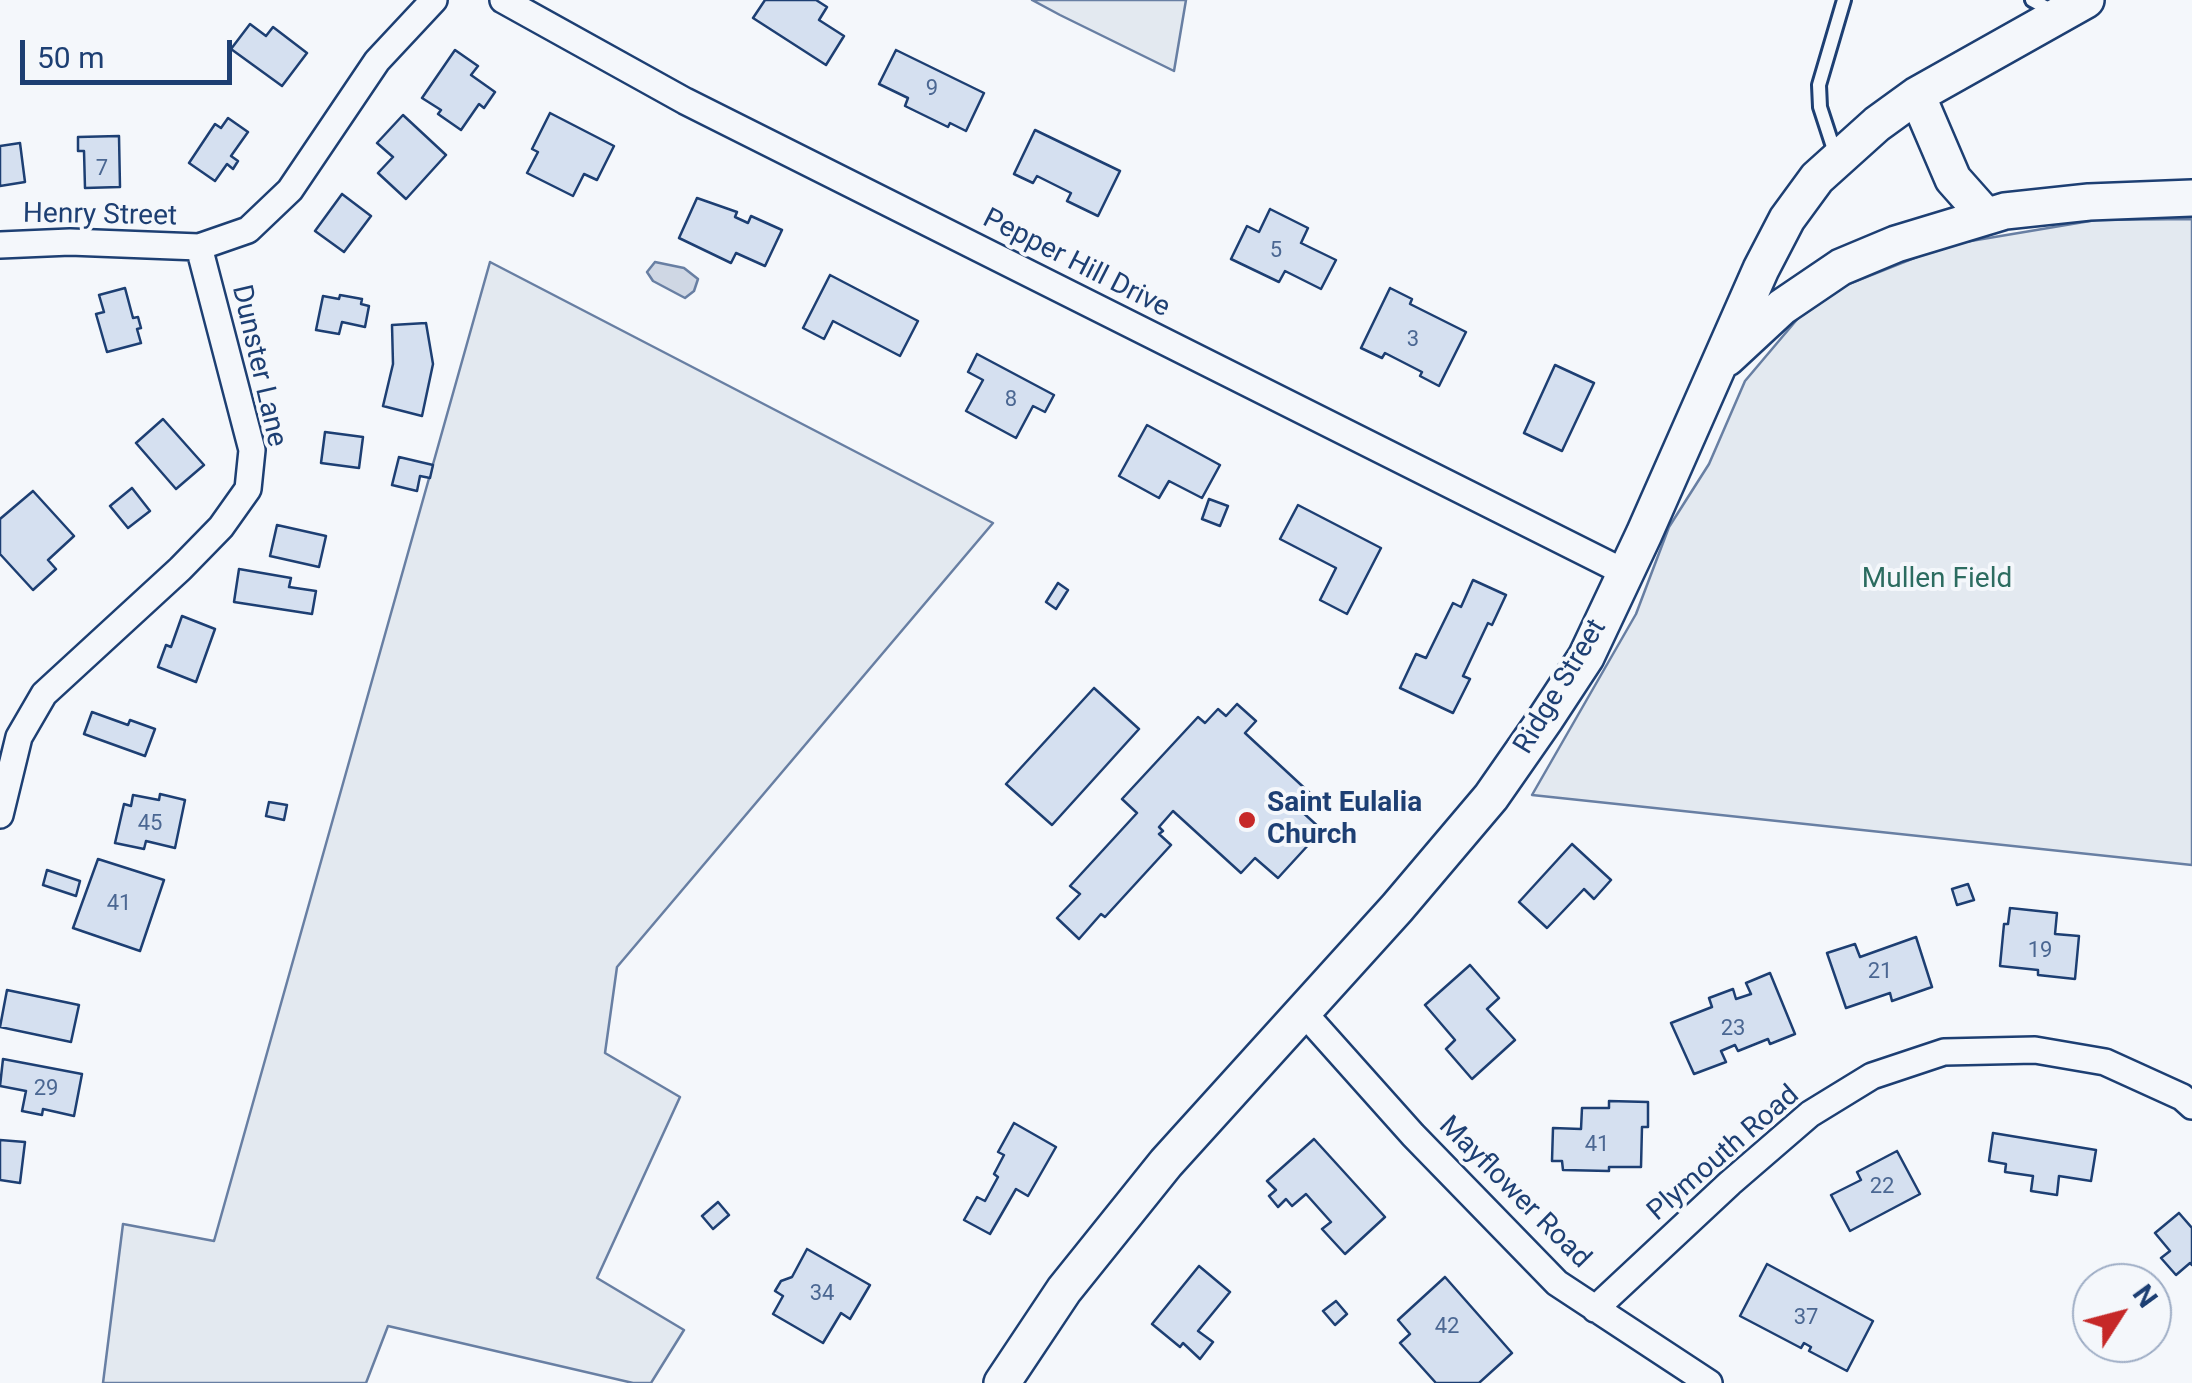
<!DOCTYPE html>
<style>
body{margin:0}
#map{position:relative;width:2192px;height:1383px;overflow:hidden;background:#f4f7fb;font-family:Roboto,sans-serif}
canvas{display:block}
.north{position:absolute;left:2072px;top:1263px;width:100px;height:100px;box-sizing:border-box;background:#f4f7fb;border:2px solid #9eadc5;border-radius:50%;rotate:54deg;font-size:28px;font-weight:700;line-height:40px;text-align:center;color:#1d3f73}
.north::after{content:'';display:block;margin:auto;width:35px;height:45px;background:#c62828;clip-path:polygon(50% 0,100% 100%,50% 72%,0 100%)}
.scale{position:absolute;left:20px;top:40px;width:212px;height:45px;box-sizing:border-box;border:5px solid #1d3f73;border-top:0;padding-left:12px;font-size:30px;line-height:35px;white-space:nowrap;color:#1d3f73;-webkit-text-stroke:8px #f4f7fb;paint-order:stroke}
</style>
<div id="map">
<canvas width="2192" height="1383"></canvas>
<div class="north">N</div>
<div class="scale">50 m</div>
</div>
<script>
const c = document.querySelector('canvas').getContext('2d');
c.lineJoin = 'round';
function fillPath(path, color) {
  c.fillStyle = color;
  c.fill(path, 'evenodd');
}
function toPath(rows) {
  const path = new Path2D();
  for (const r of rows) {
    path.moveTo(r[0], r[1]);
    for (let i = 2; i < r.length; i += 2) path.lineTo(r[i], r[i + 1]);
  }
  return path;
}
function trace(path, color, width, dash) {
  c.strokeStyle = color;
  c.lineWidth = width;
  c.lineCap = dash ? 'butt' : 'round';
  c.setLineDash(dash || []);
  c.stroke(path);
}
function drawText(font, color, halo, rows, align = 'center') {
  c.font = font + ' Roboto,sans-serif';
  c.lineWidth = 8;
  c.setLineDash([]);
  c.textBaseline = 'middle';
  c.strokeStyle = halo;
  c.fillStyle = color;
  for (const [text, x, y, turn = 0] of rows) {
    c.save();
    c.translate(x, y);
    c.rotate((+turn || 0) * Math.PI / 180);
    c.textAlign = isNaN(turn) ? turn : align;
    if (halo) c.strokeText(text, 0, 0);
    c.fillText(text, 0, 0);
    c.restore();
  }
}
const green = toPath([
 [1032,0,1186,0,1174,71,1060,15,1032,0],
 [2192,219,2192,865,1532,795,1636,614,1669,527,1709,464,1745,381,1816,297,1947,245,2096,220,2192,219],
 [490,262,993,523,617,967,605,1053,680,1097,597,1278,684,1330,651,1383,633,1383,388,1326,366,1383,103,1383,123,1224,214,1241,490,262]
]);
fillPath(green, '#e3e9f0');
trace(green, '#687fa3', 2.5);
const water = toPath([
 [655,262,684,268,698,279,694,291,685,298,653,281,647,272,655,262]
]);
fillPath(water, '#cfd7e4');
trace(water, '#687fa3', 2.5);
const building = toPath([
 [765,0,816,0,827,7,819,20,844,36,826,65,753,18,765,0],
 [250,24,266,36,273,27,307,53,282,86,231,49,250,24],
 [455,50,478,66,471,75,495,92,484,108,479,104,461,130,438,114,441,110,422,98,455,50],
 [896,50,984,93,966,131,950,123,948,127,905,106,908,98,879,84,896,50],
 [550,113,614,146,597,180,584,174,573,196,527,173,538,152,532,149,550,113],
 [403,115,446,155,406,199,378,173,393,157,377,143,403,115],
 [228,118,248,132,231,156,238,161,233,169,227,164,215,181,189,163,215,124,221,128,228,118],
 [1035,130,1120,171,1098,216,1067,201,1071,193,1037,176,1033,183,1014,174,1035,130],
 [119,136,120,187,85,188,84,151,78,151,78,137,119,136],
 [20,143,25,182,0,186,0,146,20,143],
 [342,194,371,216,344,252,315,231,342,194],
 [697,198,737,212,735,217,748,223,751,216,782,230,765,266,736,253,731,263,679,238,697,198],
 [1270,209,1308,228,1301,243,1336,260,1321,289,1285,271,1279,282,1231,259,1247,226,1259,232,1270,209],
 [830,275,918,321,900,356,833,321,824,339,803,328,830,275],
 [125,288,133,318,138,317,141,328,137,329,141,343,107,352,96,314,104,312,99,295,125,288],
 [1390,288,1412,299,1410,304,1466,332,1439,386,1420,376,1422,372,1385,353,1382,358,1361,348,1390,288],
 [340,295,362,299,361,304,369,306,365,327,342,322,339,334,316,330,323,296,339,299,340,295],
 [426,323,433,364,422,416,383,406,393,364,392,325,426,323],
 [977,354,1054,395,1045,412,1033,406,1016,438,966,411,983,380,968,372,977,354],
 [1555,365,1594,383,1562,451,1524,433,1555,365],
 [163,419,204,465,176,489,136,443,163,419],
 [1147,425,1220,465,1202,498,1169,481,1159,498,1119,476,1147,425],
 [325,432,363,437,359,468,321,463,325,432],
 [399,457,433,465,430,478,420,476,417,491,392,485,399,457],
 [132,488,150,511,128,528,110,506,132,488],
 [33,491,74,536,48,560,56,569,33,590,0,554,0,519,33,491],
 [1209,499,1228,506,1220,526,1202,519,1209,499],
 [1298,505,1381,548,1347,614,1320,600,1336,568,1280,539,1298,505],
 [277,525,326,536,319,567,270,556,277,525],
 [239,569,291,578,289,587,316,591,312,614,234,602,239,569],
 [1473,580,1506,595,1492,625,1488,623,1463,676,1470,679,1453,713,1400,688,1416,654,1426,658,1453,603,1461,607,1473,580],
 [1058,583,1068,590,1056,609,1046,602,1058,583],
 [182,616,215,629,196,682,158,667,166,645,171,647,182,616],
 [1094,688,1139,729,1052,825,1006,784,1094,688],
 [1237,704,1256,721,1245,733,1312,795,1299,809,1322,830,1278,878,1255,858,1241,873,1173,811,1159,827,1163,831,1159,834,1171,845,1105,917,1101,914,1079,939,1057,918,1080,894,1070,886,1137,813,1122,799,1198,717,1205,723,1218,709,1226,716,1237,704],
 [92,712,128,725,130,720,155,729,145,756,84,734,92,712],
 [160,794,185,800,175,848,146,841,144,849,115,843,124,804,131,806,133,795,159,800,160,794],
 [269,802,287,805,284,820,266,816,269,802],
 [1572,844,1611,880,1594,899,1584,889,1547,928,1519,902,1572,844],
 [98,859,164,880,140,951,73,928,98,859],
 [47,870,80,881,76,896,43,885,47,870],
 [1968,884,1974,900,1957,905,1952,889,1968,884],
 [2010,908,2057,913,2055,934,2079,936,2075,979,2038,975,2038,970,2000,966,2004,924,2008,924,2010,908],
 [1916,937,1932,987,1892,1001,1890,993,1846,1008,1827,953,1855,944,1860,957,1916,937],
 [1470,965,1499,998,1487,1009,1515,1040,1472,1079,1446,1049,1455,1040,1425,1005,1470,965],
 [1770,973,1795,1034,1770,1044,1768,1039,1738,1051,1735,1045,1721,1051,1726,1062,1694,1074,1671,1023,1712,1007,1709,998,1733,989,1736,999,1751,994,1746,983,1770,973],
 [7,990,79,1005,71,1042,0,1027,7,990],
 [3,1059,82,1074,74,1116,43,1109,42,1115,22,1111,26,1091,0,1086,3,1059],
 [1609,1101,1648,1102,1648,1127,1642,1127,1641,1167,1609,1167,1609,1171,1563,1170,1562,1161,1552,1161,1553,1128,1581,1129,1582,1108,1609,1108,1609,1101],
 [1014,1123,1056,1147,1028,1196,1016,1189,990,1234,964,1220,977,1197,985,1201,998,1177,994,1174,1004,1155,998,1152,1014,1123],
 [1993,1133,2096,1150,2091,1181,2059,1176,2057,1195,2031,1191,2033,1176,2005,1172,2006,1164,1989,1161,1993,1133],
 [1314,1139,1385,1217,1345,1254,1322,1229,1331,1222,1306,1194,1292,1206,1286,1199,1278,1207,1269,1196,1276,1190,1267,1181,1314,1139],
 [0,1140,25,1142,20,1183,0,1180,0,1140],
 [1897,1151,1920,1194,1850,1231,1831,1195,1861,1180,1857,1172,1897,1151],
 [718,1202,729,1215,713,1229,702,1216,718,1202],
 [2179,1213,2192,1228,2192,1265,2190,1263,2176,1275,2161,1258,2170,1251,2155,1233,2179,1213],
 [807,1249,870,1285,850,1319,841,1313,823,1343,773,1314,783,1296,775,1291,781,1281,792,1277,807,1249],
 [1767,1264,1873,1321,1847,1371,1809,1351,1811,1347,1804,1343,1801,1348,1740,1316,1767,1264],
 [1199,1266,1230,1292,1198,1331,1213,1342,1200,1359,1183,1343,1180,1347,1152,1324,1199,1266],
 [1445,1277,1512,1353,1479,1383,1436,1383,1400,1343,1410,1334,1398,1320,1445,1277],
 [1336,1301,1347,1314,1335,1325,1323,1311,1336,1301]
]);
fillPath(building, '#d5e0f0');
trace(building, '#1d3f73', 2.5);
const lane = toPath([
 [2032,0,2056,13],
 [1836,156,1820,107,1819,85,1844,0]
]);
const street = toPath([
 [503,0,685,101,1626,573],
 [0,245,70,242,199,247],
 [0,815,19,737,44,694,180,569,221,527,248,489,252,450,199,247,248,230,290,190,377,61,434,0],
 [1304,1013,1413,1135,1557,1283,1709,1383],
 [1595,1309,1730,1183,1810,1114,1872,1076,1944,1052,2035,1050,2105,1062,2182,1097,2192,1106]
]);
const secondary = toPath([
 [1917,95,1953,179,1985,215],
 [1727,358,1782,307,1841,267,1896,244,2005,211,2089,202,2192,198],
 [1002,1383,1064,1290,1166,1163,1397,908,1491,797,1546,718,1586,657,1644,534,1761,269,1787,219,1817,178,1877,124,1917,95,2086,0]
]);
trace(lane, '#1d3f73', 18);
trace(street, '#1d3f73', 30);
trace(secondary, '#1d3f73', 40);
trace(lane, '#f4f7fb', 12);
trace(street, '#f4f7fb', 25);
trace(secondary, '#f4f7fb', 35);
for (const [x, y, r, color] of [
 [1247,820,10,"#c62828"]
]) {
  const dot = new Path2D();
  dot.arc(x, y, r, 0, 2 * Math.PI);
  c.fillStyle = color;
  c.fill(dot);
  trace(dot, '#f4f7fb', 4);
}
drawText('22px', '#4b6792', null, [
 ["9",932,89],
 ["7",102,169],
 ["5",1276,251],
 ["3",1413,340],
 ["8",1011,400],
 ["45",150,824],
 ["41",119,904],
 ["19",2040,951],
 ["21",1880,972],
 ["23",1733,1029],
 ["29",46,1089],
 ["41",1597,1145],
 ["22",1882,1187],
 ["34",822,1294],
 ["37",1806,1318],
 ["42",1447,1327]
]);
drawText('28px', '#1d3f73', '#f4f7fb', [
 ["Henry Street",100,216,1],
 ["Pepper Hill Drive",1076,264,27],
 ["Dunster Lane",258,366,77],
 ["Ridge Street",1561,687,-59],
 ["Plymouth Road",1724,1154,-41],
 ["Mayflower Road",1514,1193,45]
]);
drawText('28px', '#2c6c60', '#f4f7fb', [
 ["Mullen Field",1937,580]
]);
drawText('bold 28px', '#1d3f73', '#f4f7fb', [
 ["Saint Eulalia",1267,804],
 ["Church",1267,836]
], 'left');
</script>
